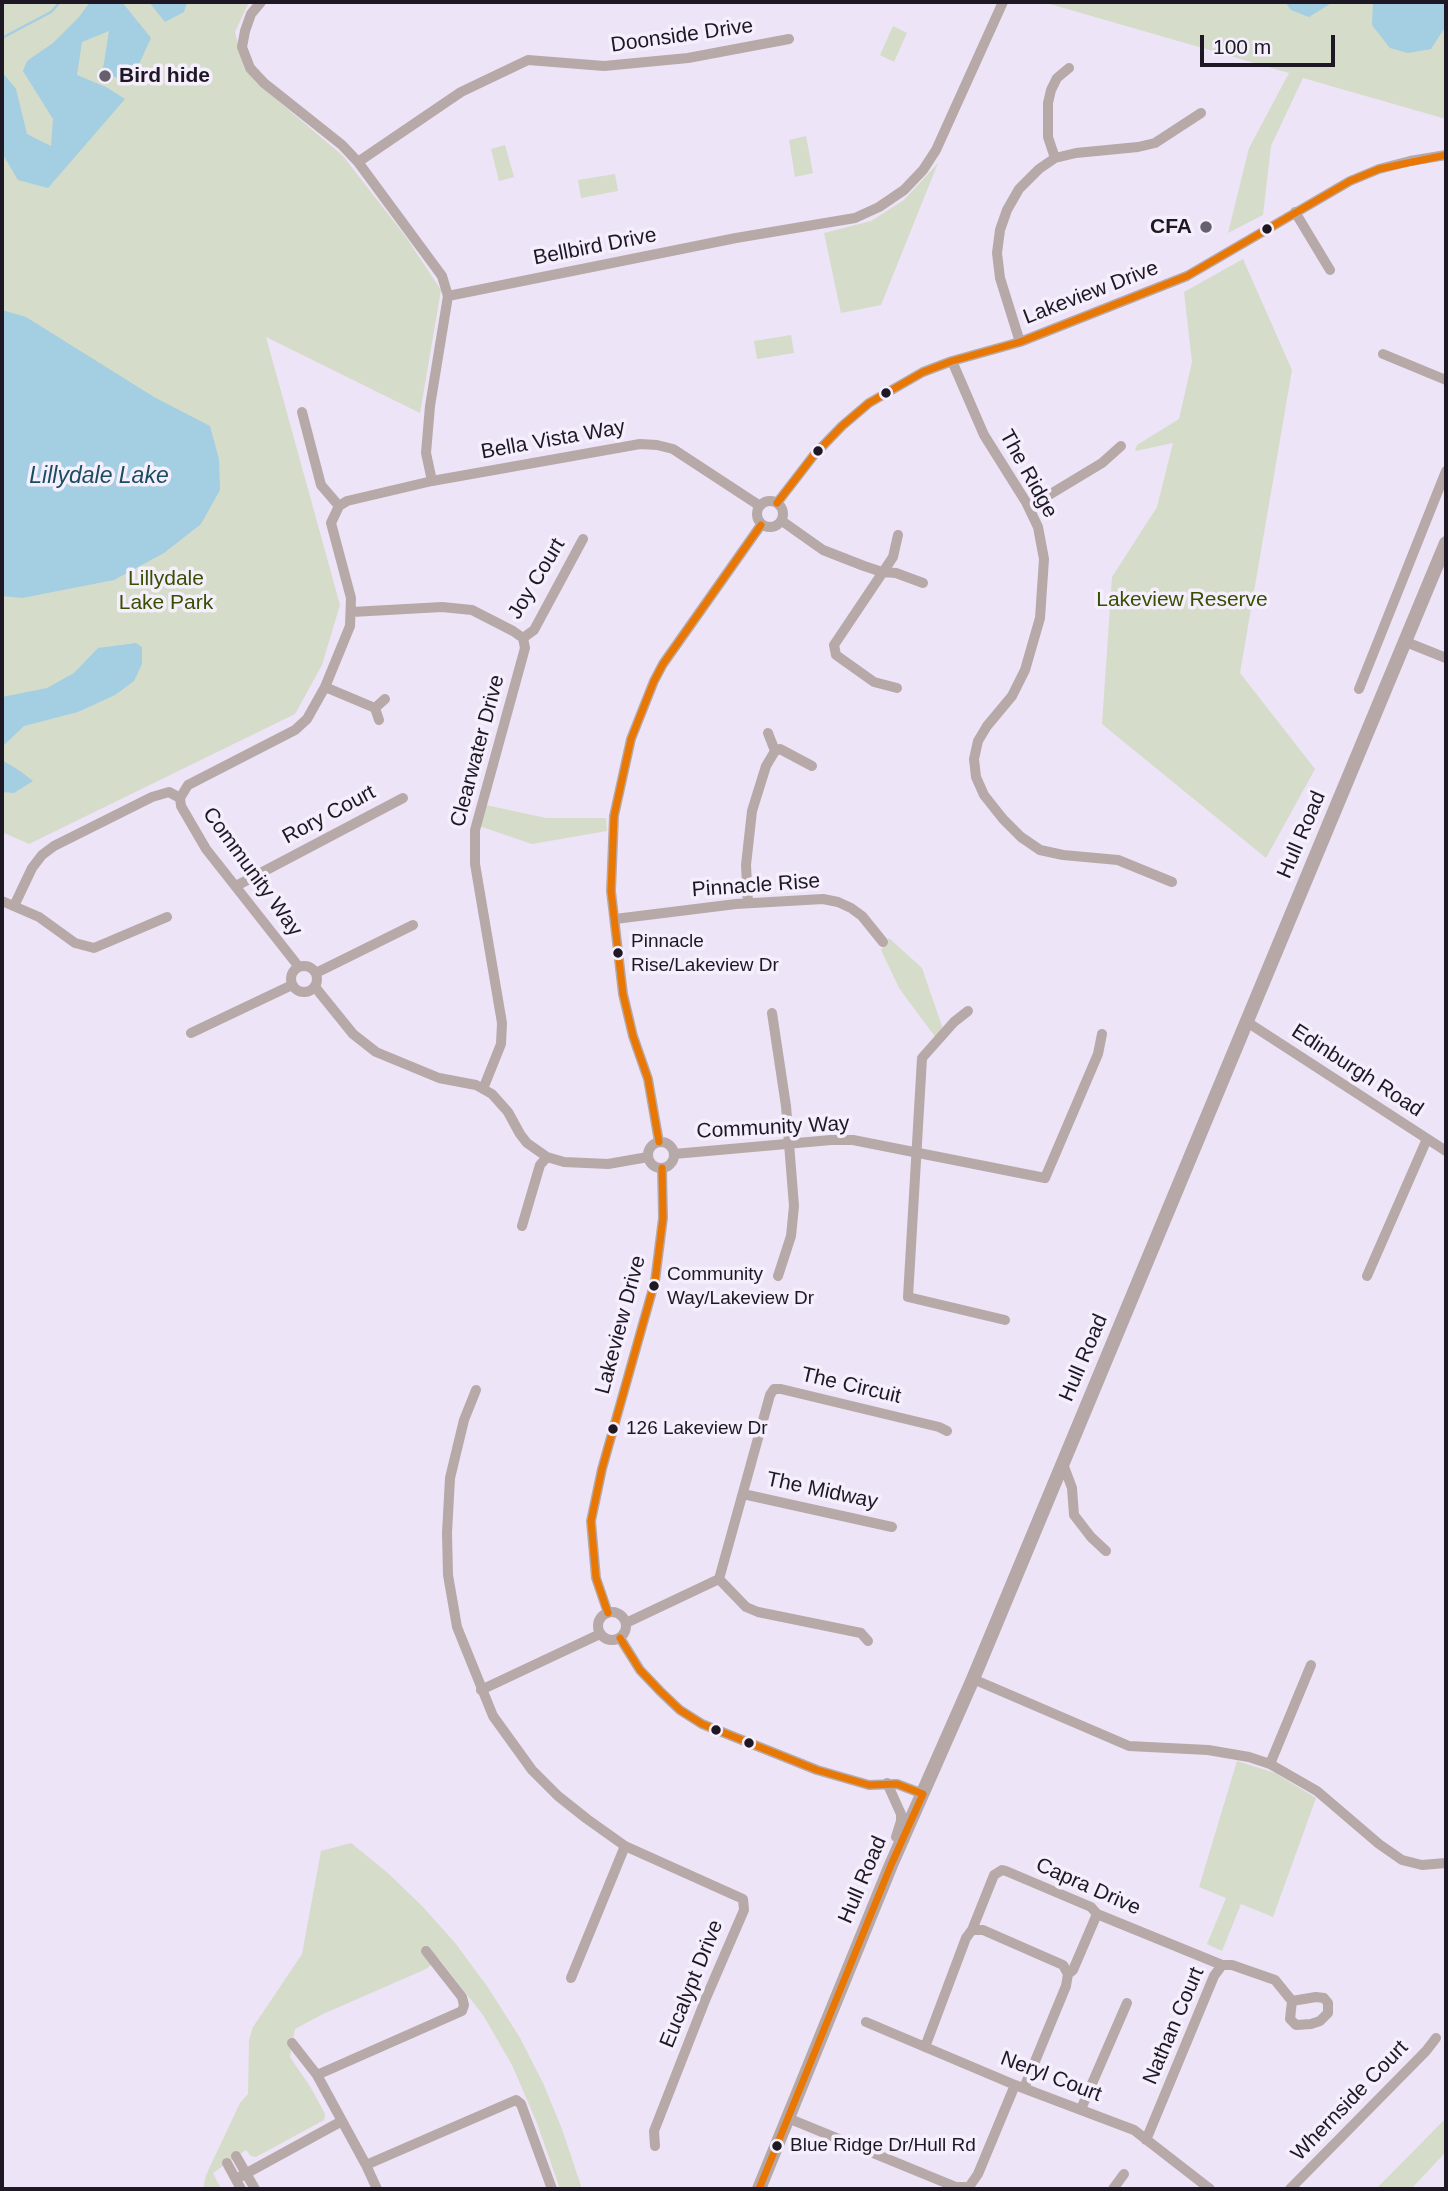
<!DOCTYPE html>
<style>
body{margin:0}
#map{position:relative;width:1448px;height:2191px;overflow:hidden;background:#ede4f7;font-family:Arial,sans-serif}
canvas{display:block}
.frame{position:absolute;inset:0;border:4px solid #1e1824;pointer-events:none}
.scale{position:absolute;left:1200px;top:35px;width:135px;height:32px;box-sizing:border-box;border:4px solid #1e1824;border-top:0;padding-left:9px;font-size:21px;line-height:24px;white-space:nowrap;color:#1e1824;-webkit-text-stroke:5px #f5eefc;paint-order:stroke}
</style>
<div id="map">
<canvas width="1448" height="2191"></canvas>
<div class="frame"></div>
<div class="scale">100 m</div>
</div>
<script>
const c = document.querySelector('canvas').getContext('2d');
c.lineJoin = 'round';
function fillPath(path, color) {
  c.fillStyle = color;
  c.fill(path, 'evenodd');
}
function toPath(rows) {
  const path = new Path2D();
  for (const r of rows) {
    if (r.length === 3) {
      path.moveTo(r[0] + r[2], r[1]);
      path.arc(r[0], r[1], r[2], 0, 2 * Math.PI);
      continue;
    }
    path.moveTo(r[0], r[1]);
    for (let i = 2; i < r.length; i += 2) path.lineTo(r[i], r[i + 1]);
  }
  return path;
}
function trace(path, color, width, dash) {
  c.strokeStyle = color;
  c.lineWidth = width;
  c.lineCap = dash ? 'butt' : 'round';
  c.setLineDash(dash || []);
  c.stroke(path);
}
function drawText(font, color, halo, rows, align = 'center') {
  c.font = font + ' Arial,sans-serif';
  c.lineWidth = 7;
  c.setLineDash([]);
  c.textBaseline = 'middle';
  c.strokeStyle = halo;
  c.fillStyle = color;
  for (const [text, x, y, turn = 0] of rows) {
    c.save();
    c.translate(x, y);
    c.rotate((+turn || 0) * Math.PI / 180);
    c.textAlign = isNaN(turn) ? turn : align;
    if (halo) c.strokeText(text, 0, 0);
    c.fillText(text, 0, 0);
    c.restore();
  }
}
fillPath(toPath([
 [2,2,249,2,235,32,244,68,256,82,343,156,406,237,441,290,420,413,266,337,340,605,322,665,295,714,29,844,2,832],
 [1043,2,1446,2,1446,119,1303,78,1271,146,1263,215,1228,233,1249,148,1289,73],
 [893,26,907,33,894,62,880,55],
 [806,136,813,173,795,177,789,140],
 [505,145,514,177,499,181,491,149],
 [938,163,881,305,841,313,824,233,871,221,904,200],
 [615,174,618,191,581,198,578,180],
 [1243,259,1292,370,1240,673,1315,769,1266,858,1102,724,1112,577,1157,507,1173,443,1135,451,1137,445,1179,419,1192,362,1184,292],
 [791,335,794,353,757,359,754,341],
 [481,804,546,818,606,818,607,831,532,844,479,826],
 [889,938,922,968,943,1029,936,1038,899,988,881,950],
 [1237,1761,1275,1773,1316,1798,1273,1917,1241,1904,1222,1951,1207,1944,1226,1898,1199,1887],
 [351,1843,389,1874,423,1907,456,1944,489,1989,520,2038,543,2083,562,2129,582,2189,560,2189,537,2123,512,2065,483,2015,439,1959,426,1969,323,2014,295,2029,290,2057,311,2088,325,2114,324,2120,256,2157,251,2156,246,2150,213,2173,221,2189,203,2189,206,2175,240,2103,248,2094,249,2040,253,2027,302,1954,321,1851],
 [1446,2118,1446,2152,1411,2189,1376,2189]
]), '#d5dcc9');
fillPath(toPath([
 [90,2,122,2,151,38,134,75,124,80,106,74,103,69,109,31,82,42,77,75,106,87,125,99,48,188,18,180,2,153,2,72,16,89,27,134,51,146,53,119,23,71,27,61,53,43,79,17],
 [149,2,187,2,184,12,165,22],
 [1285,2,1333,2,1309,17,1291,10],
 [1373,2,1446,2,1446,26,1431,49,1408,53,1390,48,1372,25],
 [2,310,26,317,154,397,210,426,219,459,220,490,201,524,164,553,114,580,22,598,2,596],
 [136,643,142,647,142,664,134,681,115,695,78,712,24,726,4,745,2,756,2,697,47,688,74,673,98,648],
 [2,760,20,771,33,781,14,793,2,792]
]), '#a4cee2');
trace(toPath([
 [2,38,51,12,60,2]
]), '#a4cee2', 2.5);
trace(toPath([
 [261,2,251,14,245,31,242,47,250,68,264,83,342,145,358,162,442,276,448,296,430,406,426,453,432,481],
 [1055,158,1048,137,1048,103,1051,90,1057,78,1069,68],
 [358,162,461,92,528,60,604,66,688,58,789,39],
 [1295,212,1330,270],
 [448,296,736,238,855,218,879,207,904,190,923,170,936,150,1003,2],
 [1020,342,1000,278,997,253,1000,230,1007,210,1019,189,1039,169,1055,158,1076,153,1138,147,1155,143,1201,113],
 [1383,354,1446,380],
 [952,361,984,435,1026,502,1038,527,1044,559,1040,618,1025,670,1012,696,987,726,978,741,974,759,976,777,984,795,1003,819,1021,837,1040,850,1063,855,1118,860,1172,882],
 [770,514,13],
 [777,503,814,455,842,426,869,403,923,372,952,361,1020,342,1187,276,1350,181,1379,169,1410,161,1446,155],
 [339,506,347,501,432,481,640,444,657,445,673,449,760,506],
 [1029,507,1102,463,1121,446],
 [782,521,823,550,864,566,882,572,896,573,923,583],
 [352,612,442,607,472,610,513,631,523,638,525,648,475,830,475,864,502,1023,501,1044,483,1089],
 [523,638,534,630,583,539],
 [1406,642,1446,658],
 [325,687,375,708],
 [897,688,874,682,836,655,834,645,893,557,898,535],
 [1359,689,1446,471],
 [379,720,375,708,385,699],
 [768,733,775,751],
 [775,751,780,749,812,766],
 [180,798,188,785,295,730,307,719,325,687,350,626,351,598,331,523,339,506,321,485,302,412],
 [180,798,181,806,206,849,299,967],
 [236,886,403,798],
 [2,901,39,917,75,943,94,948,167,917],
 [748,903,746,865,752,811,766,766,775,751],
 [14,906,32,868,42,855,54,846,152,797,169,792,180,798],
 [615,919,736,904,823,899,838,902,851,908,862,916,883,942],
 [304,979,13],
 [316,973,413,925],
 [315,987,353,1034,376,1052,439,1078,476,1085,492,1094,508,1112,520,1134,527,1143,547,1157,564,1162,608,1164,648,1157],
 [968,1011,954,1022,922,1058,908,1297,1005,1320],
 [772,1013,786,1106,794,1206,791,1236,778,1276],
 [1247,1022,1446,1151],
 [191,1033,292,985],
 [659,1142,648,1079,633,1036,623,994,611,891,614,816,631,739,654,681,663,664,761,525],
 [661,1155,13],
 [674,1154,831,1140,853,1140,1045,1178,1098,1054,1102,1034],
 [522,1226,540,1165,547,1157],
 [1367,1276,1427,1139],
 [476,1390,464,1420,450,1478,447,1533,448,1575,457,1627,493,1716,532,1770,558,1796,587,1819,625,1846,743,1899,744,1910,706,1998,654,2131,655,2146],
 [1063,1464,1072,1488,1074,1515,1091,1537,1106,1551],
 [743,1494,892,1527],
 [719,1579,746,1607,758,1612,861,1633,868,1641],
 [612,1626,14],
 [608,1613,596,1578,591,1521,602,1469,655,1281,663,1218,662,1168],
 [626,1623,719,1579,770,1395,774,1389,781,1389,939,1427,947,1431],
 [620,1638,640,1670,660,1691,680,1710,702,1724,817,1770,869,1785,897,1784,923,1794],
 [973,1679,1129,1746,1208,1750,1249,1757,1270,1764,1317,1791,1379,1844,1402,1860,1422,1865,1446,1863],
 [481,1690,600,1634],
 [1270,1764,1311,1665],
 [887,1783,901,1814,901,1821,896,1837],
 [972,1930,994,1875,1002,1870,1006,1871,1091,1907,1097,1914,1222,1965,1232,1965,1275,1980,1292,2001,1290,2019,1296,2025,1311,2024,1320,2021,1328,2013,1328,2003,1324,1998,1316,1997,1292,2001],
 [1068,1974,1073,1970,1097,1914],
 [571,1978,625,1846],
 [866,2022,1015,2085,1134,2130,1210,2189],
 [292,2043,317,2075,366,2165,377,2189],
 [925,2047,966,1938,972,1930,983,1930,1063,1965,1068,1974,1066,1986,1024,2088],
 [317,2075,462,2011,464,2005,462,1997,426,1951],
 [1081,2109,1127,2003],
 [788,2118,956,2187,969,2187,978,2174,1015,2085],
 [1146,2140,1214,1976,1222,1965],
 [236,2156,255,2189],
 [227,2163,241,2189],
 [366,2165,516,2100,521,2104,552,2189],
 [236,2179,342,2121],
 [1113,2189,1124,2174],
 [1290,2189,1426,2051,1436,2038]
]), '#b7a9a8', 10);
trace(toPath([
 [759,2189,891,1865,973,1679,1446,543]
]), '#b7a8a8', 14);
trace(toPath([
 [777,503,814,455,842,426,869,403,923,372,952,361,1020,342,1187,276,1350,181,1379,169,1446,155],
 [659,1142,648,1079,633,1036,623,994,611,891,614,816,631,739,654,681,663,664,761,525],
 [608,1613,596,1578,591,1521,602,1469,655,1281,663,1218,662,1168],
 [620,1638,640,1670,660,1691,680,1710,702,1724,817,1770,869,1785,897,1784,923,1794,891,1865,759,2189]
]), '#e87704', 7);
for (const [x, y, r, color] of [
 [105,76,7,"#665f6e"],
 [1206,227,7,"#665f6e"],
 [1267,229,6,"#1e1824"],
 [886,393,6,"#1e1824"],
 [818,451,6,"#1e1824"],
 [618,953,6,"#1e1824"],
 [654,1286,6,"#1e1824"],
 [613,1429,6,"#1e1824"],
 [716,1730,6,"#1e1824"],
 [749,1743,6,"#1e1824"],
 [777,2146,6,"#1e1824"]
]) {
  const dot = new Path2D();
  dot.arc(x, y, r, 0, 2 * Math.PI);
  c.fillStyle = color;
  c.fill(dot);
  trace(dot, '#f5eefc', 2.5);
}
drawText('19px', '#1e1824', '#f5eefc', [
 ["Pinnacle",631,942],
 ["Rise/Lakeview Dr",631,966],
 ["Community",667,1275],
 ["Way/Lakeview Dr",667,1299],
 ["126 Lakeview Dr",626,1429],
 ["Blue Ridge Dr/Hull Rd",790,2146]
], 'left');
drawText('21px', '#1e1824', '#f5eefc', [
 ["Doonside Drive",682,36,-8],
 ["Bellbird Drive",595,247,-11],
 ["Lakeview Drive",1091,293,-21],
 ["Bella Vista Way",553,440,-10],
 ["The Ridge",1028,474,61],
 ["Joy Court",537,579,-59],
 ["Clearwater Drive",478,751,-75],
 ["Rory Court",329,815,-28],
 ["Hull Road",1302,835,-67],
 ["Community Way",252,872,54],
 ["Pinnacle Rise",756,886,-4],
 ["Edinburgh Road",1357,1071,33],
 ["Community Way",773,1128,-3],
 ["Lakeview Drive",621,1325,-75],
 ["Hull Road",1084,1358,-67],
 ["The Circuit",851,1386,13],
 ["The Midway",822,1491,12],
 ["Hull Road",863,1880,-67],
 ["Capra Drive",1088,1887,24],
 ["Eucalypt Drive",692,1984,-68],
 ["Nathan Court",1174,2026,-67],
 ["Neryl Court",1051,2077,21],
 ["Whernside Court",1350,2101,-46]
]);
drawText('bold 21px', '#1e1824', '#f5eefc', [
 ["Bird hide",119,76],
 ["CFA",1192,227,"right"]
], 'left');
drawText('21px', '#374f00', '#f5eefc', [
 ["Lillydale",166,579],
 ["Lake Park",166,603],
 ["Lakeview Reserve",1182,600]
]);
drawText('italic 23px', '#184e5e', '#f5eefc', [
 ["Lillydale Lake",99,477]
]);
</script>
